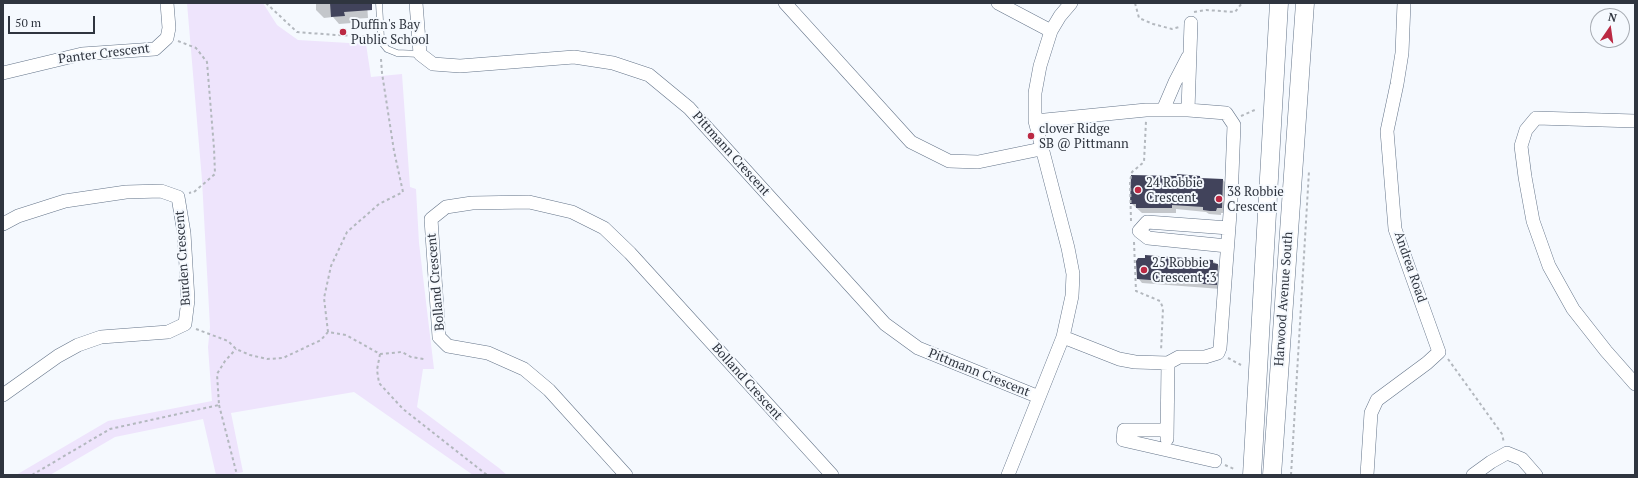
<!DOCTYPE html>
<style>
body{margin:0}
#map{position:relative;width:1638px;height:478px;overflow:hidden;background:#f5f9fe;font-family:"PT Serif",serif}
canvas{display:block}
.frame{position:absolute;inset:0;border:4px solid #2f353f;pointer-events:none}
.north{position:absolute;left:1590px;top:8px;width:40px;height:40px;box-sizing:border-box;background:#f5f9fe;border:1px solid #a6abb2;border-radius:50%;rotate:13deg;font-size:11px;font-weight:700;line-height:16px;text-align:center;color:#2f353f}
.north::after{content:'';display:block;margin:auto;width:14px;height:18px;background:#bb2943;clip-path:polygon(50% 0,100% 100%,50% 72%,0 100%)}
.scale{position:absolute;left:8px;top:16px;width:87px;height:18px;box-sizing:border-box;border:2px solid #2f353f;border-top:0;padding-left:5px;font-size:12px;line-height:14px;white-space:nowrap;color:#2f353f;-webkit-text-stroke:3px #f5f9fe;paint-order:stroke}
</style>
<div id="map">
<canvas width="1638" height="478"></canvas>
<div class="frame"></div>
<div class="north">N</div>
<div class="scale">50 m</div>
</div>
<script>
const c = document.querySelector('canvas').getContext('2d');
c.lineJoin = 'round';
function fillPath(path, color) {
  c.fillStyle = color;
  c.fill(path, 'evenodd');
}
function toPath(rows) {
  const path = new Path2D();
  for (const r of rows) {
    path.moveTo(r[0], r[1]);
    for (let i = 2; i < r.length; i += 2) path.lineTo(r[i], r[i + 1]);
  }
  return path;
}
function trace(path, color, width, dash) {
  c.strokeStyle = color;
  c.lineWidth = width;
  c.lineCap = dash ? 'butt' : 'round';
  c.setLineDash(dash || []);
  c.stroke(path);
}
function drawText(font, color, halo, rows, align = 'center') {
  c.font = font + ' "PT Serif",serif';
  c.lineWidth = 4;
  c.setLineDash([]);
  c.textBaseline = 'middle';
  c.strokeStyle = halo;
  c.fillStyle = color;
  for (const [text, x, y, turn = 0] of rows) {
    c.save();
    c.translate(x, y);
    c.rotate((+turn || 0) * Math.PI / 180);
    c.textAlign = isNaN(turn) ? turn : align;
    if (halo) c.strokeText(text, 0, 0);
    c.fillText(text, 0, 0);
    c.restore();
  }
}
fillPath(toPath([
 [187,3,263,3,277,25,298,40,366,44,371,77,402,74,410,187,416,189,419,243,434,369,423,369,417,407,499,468,507,475,473,475,354,392,231,413,243,472,229,475,216,475,203,419,115,437,50,475,16,475,108,421,212,401,208,347,210,327,202,180]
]), '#eee4fc');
fillPath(toPath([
 [316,3,367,3,368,18,351,19,352,23,339,24,333,17,324,18,316,10],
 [1200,177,1202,179,1223,180,1228,185,1227,213,1221,213,1221,215,1209,214,1206,212,1176,209,1176,213,1142,213,1131,203],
 [1213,261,1223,269,1221,289,1142,283,1138,278]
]), '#0003');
fillPath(toPath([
 [330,3,372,3,372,10,344,12,345,16,331,17],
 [1177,174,1200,176,1200,178,1223,179,1222,208,1217,208,1216,211,1210,211,1203,210,1203,207,1172,205,1172,208,1136,208,1136,204,1130,204,1131,175,1177,176],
 [1145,255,1213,260,1213,263,1218,264,1217,285,1137,279,1136,261,1138,258,1145,258]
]), '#41435b');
const service = toPath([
 [379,3,381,39,383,44,387,49,397,53,420,54]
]);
const minor = toPath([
 [416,3,420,54,433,64,460,66,574,57,613,63,649,75,689,108,885,324,918,348,1039,397],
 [785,3,911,142,949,161,978,162,1041,149],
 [998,3,1051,31],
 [3,73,82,54,155,49,167,38,169,28,167,3],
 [1163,110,1175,82,1188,57],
 [1188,110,1191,23],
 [1035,121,1146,110,1188,110,1226,113,1234,125,1231,200,1220,348,1218,353,1205,357,1179,357,1168,363,1135,362,1119,359,1063,337],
 [1635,121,1536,118,1526,130,1521,146,1525,177,1533,221,1549,266,1573,309,1606,351,1635,384],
 [3,224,18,216,65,201,126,192,161,191,178,197,184,233,188,300,185,324,168,332,101,337,78,345,58,356,3,395],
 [1227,246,1148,238,1139,231,1147,222,1229,228],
 [1167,430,1124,430,1123,440,1215,461],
 [1167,439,1168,363],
 [626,475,549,390,524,369,488,353,448,346,439,337,431,219,446,207,472,203,529,202,572,212,604,228,630,253,832,475],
 [1008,475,1063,337,1072,296,1073,274,1068,248,1035,121,1035,93,1040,66,1051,31,1060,16,1071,3],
 [1367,475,1371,413,1377,400,1427,363,1439,352,1395,229,1387,131,1397,84,1402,53,1404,3],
 [1473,475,1491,462,1507,453,1522,459,1536,475]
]);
const secondary = toPath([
 [1252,475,1279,3],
 [1272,475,1305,3]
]);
trace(service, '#647489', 7);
trace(minor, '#647489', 14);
trace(secondary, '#647489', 19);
trace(toPath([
 [266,3,297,32,335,35,366,36],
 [1135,3,1139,18,1153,24,1172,29,1179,27],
 [1194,12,1206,10,1235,12,1242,3],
 [178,41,196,48,207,62,214,148,215,174,194,192,189,193],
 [1241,116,1257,109],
 [1131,221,1130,181,1132,172,1144,162,1146,121],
 [1134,242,1136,291,1160,301,1163,308,1161,351],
 [196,329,228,341,236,349,250,355,267,359,283,358,321,340,328,332,346,335,380,354,402,352,411,357,424,359],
 [328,332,324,298,331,266,347,232,379,204,403,192,394,151,382,73,381,59],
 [380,354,377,370,379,383,403,409,487,475],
 [1228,358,1241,365],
 [1448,359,1502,434,1504,443],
 [219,405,237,475],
 [1225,465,1234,469],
 [32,475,110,429,219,405,217,374,225,361,236,349],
 [1291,475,1309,171]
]), '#b3b8be', 2, [3, 3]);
trace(service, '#fff', 6);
trace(minor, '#fff', 13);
trace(secondary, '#fff', 18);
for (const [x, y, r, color] of [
 [343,32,4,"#bb2943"],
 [1031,136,4,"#bb2943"],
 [1138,190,4,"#bb2943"],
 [1219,199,4,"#bb2943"],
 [1144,270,4,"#bb2943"]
]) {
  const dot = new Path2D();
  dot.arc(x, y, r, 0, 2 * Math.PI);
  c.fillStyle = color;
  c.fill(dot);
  trace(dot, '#f5f9fe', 1.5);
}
drawText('13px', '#2f353f', '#f5f9fe', [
 ["Duffin's Bay",351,25],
 ["Public School",351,40],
 ["clover Ridge",1039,129],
 ["SB @ Pittmann",1039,144],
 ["24 Robbie",1146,183],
 ["Crescent",1146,198],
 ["38 Robbie",1227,192],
 ["Crescent",1227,207],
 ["25 Robbie",1152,263],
 ["Crescent :3",1152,278]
], 'left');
drawText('13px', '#2f353f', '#f5f9fe', [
 ["Panter Crescent",104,54,-7],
 ["Pittmann Crescent",731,154,48],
 ["Burden Crescent",183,258,-94],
 ["Andrea Road",1410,267,71],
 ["Bolland Crescent",436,282,-95],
 ["Harwood Avenue South",1284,299,-86],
 ["Pittmann Crescent",979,373,22],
 ["Bolland Crescent",747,382,48]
]);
</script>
